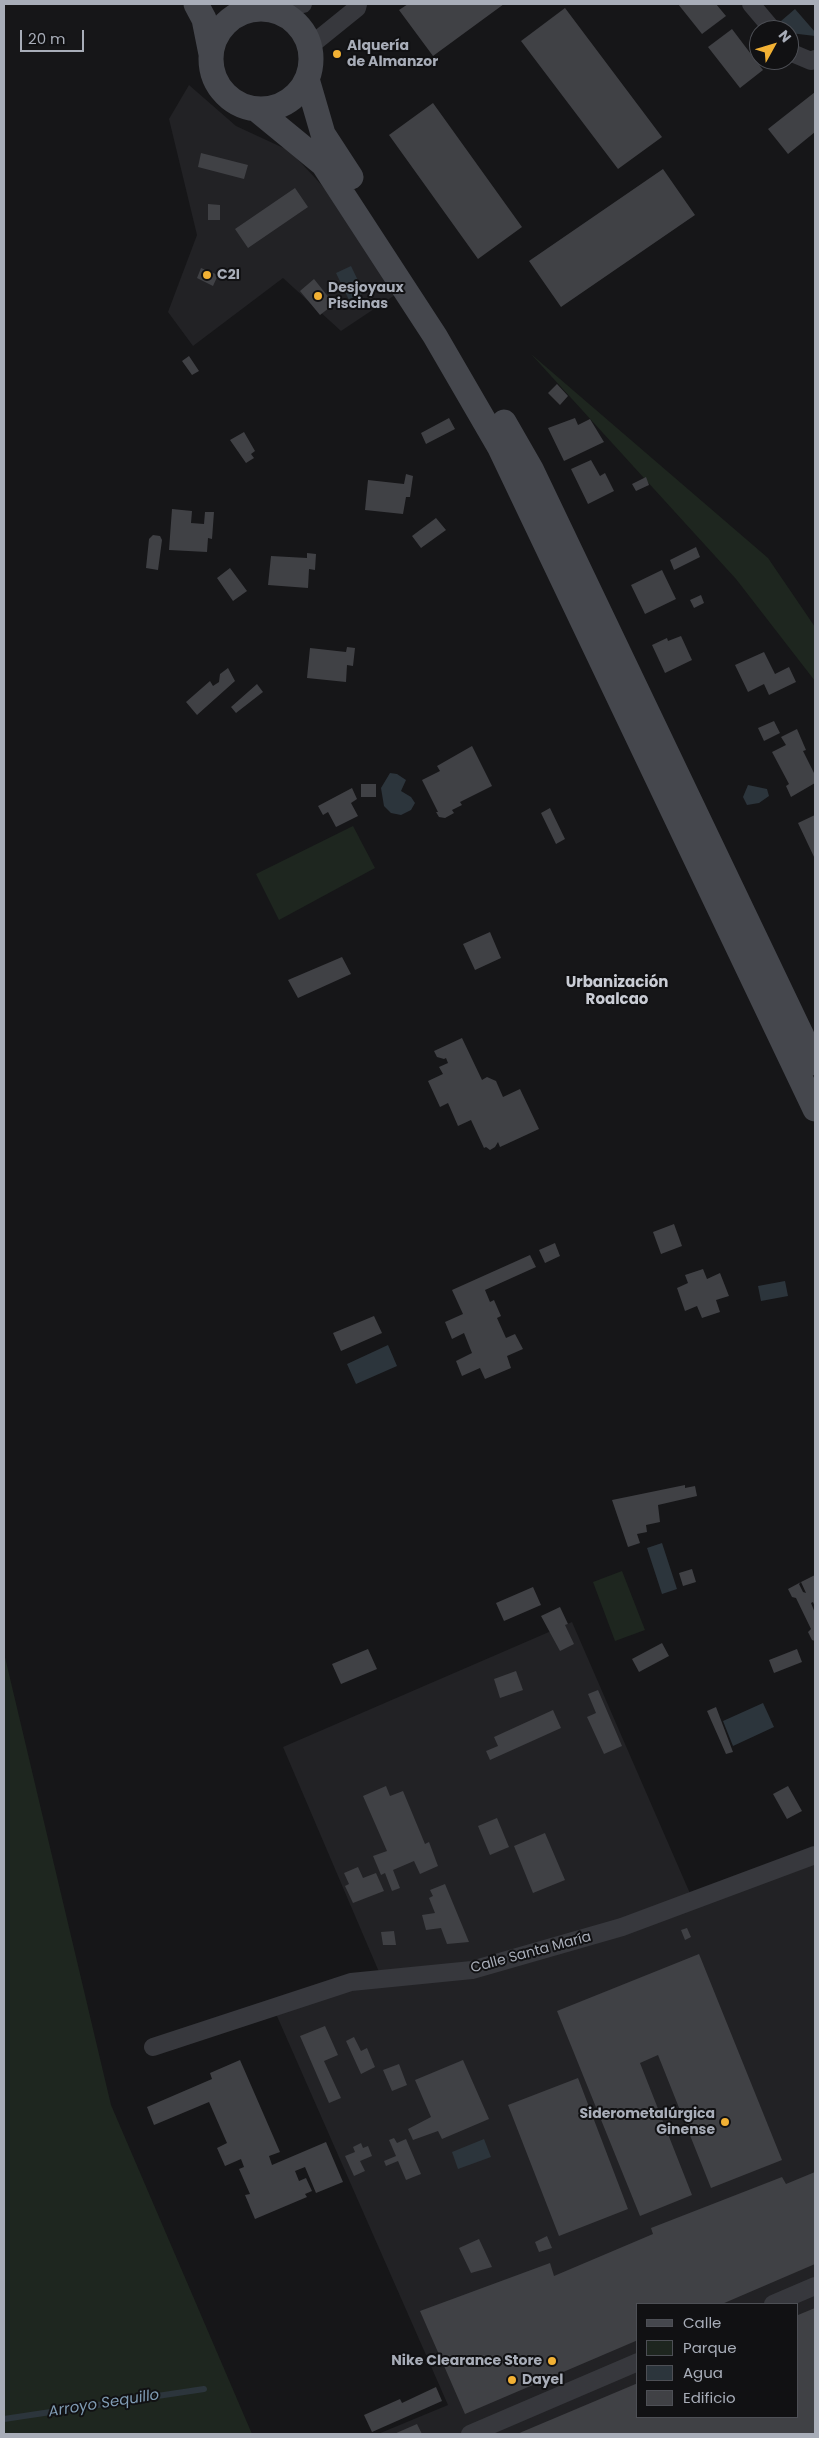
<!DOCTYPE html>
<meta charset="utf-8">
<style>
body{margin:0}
#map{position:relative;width:819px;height:2438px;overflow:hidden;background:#161618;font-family:Poppins,sans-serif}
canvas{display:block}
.frame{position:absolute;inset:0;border:5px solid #a8adb8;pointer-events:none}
.legend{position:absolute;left:636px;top:2303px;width:162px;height:115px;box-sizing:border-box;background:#111113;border:1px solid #4d4f55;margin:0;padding:6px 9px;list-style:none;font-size:15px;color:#a8adb8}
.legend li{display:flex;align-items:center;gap:10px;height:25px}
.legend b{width:25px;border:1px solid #4d4f55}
.north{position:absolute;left:749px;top:20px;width:50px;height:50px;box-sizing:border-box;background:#111113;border:1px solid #4d4f55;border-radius:50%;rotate:51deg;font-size:14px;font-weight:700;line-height:20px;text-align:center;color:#a8adb8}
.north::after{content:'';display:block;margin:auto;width:18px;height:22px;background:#f2b134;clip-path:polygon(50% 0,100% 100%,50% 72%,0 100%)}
.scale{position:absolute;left:20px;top:30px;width:64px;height:22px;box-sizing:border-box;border:2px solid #a8adb8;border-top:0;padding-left:6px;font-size:15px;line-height:18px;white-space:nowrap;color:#a8adb8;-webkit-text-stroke:4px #111113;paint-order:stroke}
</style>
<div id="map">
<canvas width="819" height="2438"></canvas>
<div class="frame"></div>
<ul class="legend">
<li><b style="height:6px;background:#45474d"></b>Calle</li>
<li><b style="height:14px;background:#1e261f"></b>Parque</li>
<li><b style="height:14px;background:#2c353c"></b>Agua</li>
<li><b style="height:14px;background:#404145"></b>Edificio</li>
</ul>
<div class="north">N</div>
<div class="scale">20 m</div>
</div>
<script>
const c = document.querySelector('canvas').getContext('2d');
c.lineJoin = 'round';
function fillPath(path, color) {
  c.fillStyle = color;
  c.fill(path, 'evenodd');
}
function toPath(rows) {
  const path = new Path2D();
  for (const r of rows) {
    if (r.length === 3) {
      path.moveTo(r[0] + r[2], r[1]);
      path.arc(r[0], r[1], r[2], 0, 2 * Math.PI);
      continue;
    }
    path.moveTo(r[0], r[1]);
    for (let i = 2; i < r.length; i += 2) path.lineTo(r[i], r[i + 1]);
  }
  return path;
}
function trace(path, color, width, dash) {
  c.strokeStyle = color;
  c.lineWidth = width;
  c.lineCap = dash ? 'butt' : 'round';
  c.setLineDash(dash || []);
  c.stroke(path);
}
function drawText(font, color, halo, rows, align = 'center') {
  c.font = font + ' Poppins,sans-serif';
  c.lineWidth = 4;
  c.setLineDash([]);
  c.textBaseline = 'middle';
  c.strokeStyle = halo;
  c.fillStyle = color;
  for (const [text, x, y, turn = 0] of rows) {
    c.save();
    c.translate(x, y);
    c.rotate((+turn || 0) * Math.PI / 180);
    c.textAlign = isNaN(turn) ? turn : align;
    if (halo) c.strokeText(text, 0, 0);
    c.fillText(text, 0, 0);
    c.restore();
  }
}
fillPath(toPath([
 [189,85,236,126,290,151,330,194,395,295,341,331,283,278,193,346,168,312,197,235,169,119],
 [572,1622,692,1898,815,1855,815,2434,378,2434,448,2405,273,2007,382,1979,283,1747],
 [638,2304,798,2304,798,2417,638,2417]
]), '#222225');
fillPath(toPath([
 [531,354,768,558,815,627,815,681,736,579],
 [353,826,375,868,279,920,256,874],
 [622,1571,645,1630,615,1641,593,1582],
 [4,1653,111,2105,252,2434,4,2434]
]), '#1e261f');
fillPath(toPath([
 [795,9,815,32,815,36,790,33,781,21],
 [351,266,364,293,349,300,336,273],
 [390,773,397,774,406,780,401,791,411,797,415,803,411,810,401,815,391,813,384,806,381,788],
 [748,785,767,789,769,796,759,803,747,805,743,797],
 [785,1281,788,1296,761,1301,758,1286],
 [388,1345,397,1366,356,1384,347,1364],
 [662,1543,677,1589,662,1594,647,1548],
 [763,1703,774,1727,733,1746,723,1721],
 [484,2139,491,2157,458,2169,452,2152]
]), '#2c353c');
trace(toPath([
 [4,2419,204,2389]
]), '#2c353c', 6);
fillPath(toPath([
 [408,4,504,4,433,56,399,10],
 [678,4,716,4,726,16,702,34],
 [565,8,662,137,618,169,521,41],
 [732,29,763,70,740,88,708,47],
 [815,92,815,132,788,154,768,129],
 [433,103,522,227,478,259,389,135],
 [201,153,248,165,244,179,198,167],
 [663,169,695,215,561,307,529,261],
 [295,188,308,207,248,248,235,229],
 [208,204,220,205,220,220,208,220],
 [201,268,218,275,213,286,197,278],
 [314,279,334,304,320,315,300,291],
 [189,356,199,371,192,375,182,361],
 [557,384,568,396,560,405,548,393],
 [449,418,455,429,426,444,421,433],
 [575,418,578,425,590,419,604,442,564,461,548,428],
 [244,432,255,451,251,454,254,458,246,463,230,440],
 [591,460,600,476,605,473,614,491,588,504,571,469],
 [406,474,413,476,410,497,406,497,403,514,365,510,368,480,404,484],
 [646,477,649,485,636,491,632,484],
 [172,509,192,511,191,523,204,524,205,512,214,512,212,539,208,538,207,552,169,550],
 [436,518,446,530,421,548,412,536],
 [153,535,160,536,162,540,158,570,146,568,149,539],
 [696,547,700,557,674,570,670,560],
 [307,553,316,554,315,570,309,569,308,588,268,585,271,556,307,558],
 [230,568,247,591,233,601,217,578],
 [662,570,676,599,645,614,631,585],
 [701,595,704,603,694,608,690,600],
 [681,636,692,660,665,673,652,645,667,638,668,641],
 [347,647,355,648,353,666,347,665,346,682,307,678,310,648,346,652],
 [764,652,775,674,789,667,796,682,769,695,764,684,748,692,735,665],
 [228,668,235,681,197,715,186,702,210,681,213,686,219,682,220,674],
 [257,684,263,692,236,713,231,707],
 [774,721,780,733,764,741,758,728],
 [797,729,806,750,803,751,815,775,815,783,791,797,786,786,789,784,772,752,786,745,781,737],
 [472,746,492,786,460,802,462,805,452,810,454,813,445,818,439,817,436,812,438,812,422,780,440,771,437,766],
 [361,784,376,784,376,797,361,797],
 [352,788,357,799,351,803,358,816,336,827,328,812,323,815,318,806],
 [550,808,565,839,556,844,541,813],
 [815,815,815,859,798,823],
 [490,932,501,958,475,970,463,944],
 [342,957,351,974,298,998,288,980],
 [462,1038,482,1080,487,1077,496,1081,503,1097,520,1089,539,1129,500,1147,498,1142,495,1147,490,1150,486,1147,484,1148,471,1120,458,1126,448,1103,440,1107,428,1081,443,1074,439,1067,448,1063,446,1058,444,1059,437,1057,434,1051],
 [674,1224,682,1246,661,1254,653,1232],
 [555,1243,560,1256,545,1263,539,1250],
 [530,1255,536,1267,485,1290,490,1302,494,1300,501,1316,497,1318,506,1338,515,1334,523,1349,507,1356,511,1368,485,1379,480,1368,462,1376,456,1361,472,1353,464,1333,452,1339,445,1322,463,1314,452,1290],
 [703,1269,707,1279,720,1273,729,1296,716,1300,720,1312,702,1318,697,1306,685,1311,677,1288,688,1283,685,1275],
 [374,1316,382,1333,341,1351,333,1333],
 [685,1485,685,1488,695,1486,697,1496,658,1505,660,1522,646,1525,647,1532,637,1534,640,1543,628,1547,612,1500],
 [692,1569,696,1582,683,1586,679,1573],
 [815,1575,815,1607,813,1602,811,1603,815,1613,815,1641,812,1640,808,1632,811,1629,796,1598,792,1597,788,1589,801,1582,799,1584,803,1592,806,1593,801,1582],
 [533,1587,541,1605,504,1621,496,1603],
 [560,1607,568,1624,565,1625,574,1644,560,1651,541,1616],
 [662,1643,669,1656,639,1672,632,1659],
 [368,1649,377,1669,341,1684,332,1664],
 [797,1649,802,1662,774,1673,769,1660],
 [516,1671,523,1690,500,1698,494,1679],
 [598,1690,622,1746,604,1754,587,1717,596,1713,588,1694],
 [716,1707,733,1752,726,1754,707,1711],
 [553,1710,561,1728,490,1760,486,1751,498,1746,494,1737],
 [386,1786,390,1796,403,1791,425,1844,429,1842,438,1866,420,1874,414,1861,393,1870,400,1888,392,1891,385,1873,381,1875,373,1856,387,1851,363,1796],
 [788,1786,802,1811,787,1819,773,1794],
 [497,1818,509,1847,490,1855,478,1826],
 [545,1833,565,1880,533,1893,514,1846],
 [358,1867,363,1878,376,1873,384,1891,353,1903,345,1886,349,1884,344,1873],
 [445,1884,469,1942,447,1944,441,1928,426,1930,422,1915,435,1913,429,1898,433,1896,430,1890],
 [687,1928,691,1937,685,1940,681,1930],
 [394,1931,396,1945,383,1945,381,1932],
 [699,1954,782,2160,711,2188,658,2055,640,2063,692,2195,640,2216,557,2011],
 [325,2026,338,2055,324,2061,341,2098,329,2103,300,2036],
 [354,2037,361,2051,367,2048,375,2067,361,2074,346,2041],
 [240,2060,280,2152,269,2156,272,2165,326,2142,343,2182,316,2193,305,2167,295,2171,299,2181,306,2178,312,2191,305,2194,307,2197,255,2219,245,2195,250,2194,239,2169,244,2167,241,2159,225,2166,217,2148,227,2143,209,2102,154,2125,147,2107,212,2079,210,2073],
 [463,2060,489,2119,442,2139,438,2131,413,2140,408,2129,431,2117,415,2080],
 [399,2064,407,2085,392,2091,383,2070],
 [578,2078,628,2209,559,2236,508,2105],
 [394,2138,397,2143,406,2139,421,2174,406,2180,398,2161,386,2166,384,2161,396,2156,389,2140],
 [361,2143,363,2148,368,2146,372,2156,360,2161,365,2171,354,2176,345,2156,355,2152,353,2147],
 [815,2172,815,2264,722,2304,638,2304,638,2340,465,2414,420,2311,550,2263,554,2276,653,2234,651,2228,782,2177,786,2184],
 [547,2236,552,2248,539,2252,535,2242],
 [479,2239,492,2267,471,2273,459,2248],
 [815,2308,815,2434,517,2434,638,2383,638,2417,798,2417,798,2315],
 [436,2387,442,2401,372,2432,364,2415,400,2399,402,2403],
 [417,2424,422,2434,394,2434]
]), '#404145');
trace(toPath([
 [751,4,773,30],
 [274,10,303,4],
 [310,46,357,8,358,4],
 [789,50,792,53,811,61,815,59],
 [153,2047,351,1982,472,1970,622,1927,815,1855],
 [773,2304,815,2286],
 [470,2434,638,2362]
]), '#37383d', 18);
trace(toPath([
 [196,4,204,19,211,54],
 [261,59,50],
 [307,79,323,134,351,177],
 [256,109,323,164,435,336,500,448,815,1109],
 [504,422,531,469,815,1063]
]), '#45474d', 25);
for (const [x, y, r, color] of [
 [337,54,5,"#f2b134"],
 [207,275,5,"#f2b134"],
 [318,296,5,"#f2b134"],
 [725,2122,5,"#f2b134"],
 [552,2361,5,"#f2b134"],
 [512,2380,5,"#f2b134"]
]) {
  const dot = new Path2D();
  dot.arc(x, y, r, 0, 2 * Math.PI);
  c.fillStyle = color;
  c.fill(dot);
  trace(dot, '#111113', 2);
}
drawText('bold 14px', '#a8adb8', '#111113', [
 ["Alquería",347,46],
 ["de Almanzor",347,62],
 ["C2I",217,275],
 ["Desjoyaux",328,288],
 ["Piscinas",328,304],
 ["Siderometalúrgica",715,2114,"right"],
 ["Ginense",715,2130,"right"],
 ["Nike Clearance Store",542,2361,"right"],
 ["Dayel",522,2380]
], 'left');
drawText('14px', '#a8adb8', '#111113', [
 ["Calle Santa María",531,1953,-15]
]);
drawText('bold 15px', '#c9ccd4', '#111113', [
 ["Urbanización",617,983],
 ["Roalcao",617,1000]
]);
drawText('italic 15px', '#7f9bb3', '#111113', [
 ["Arroyo Sequillo",104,2404,-9]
]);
</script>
